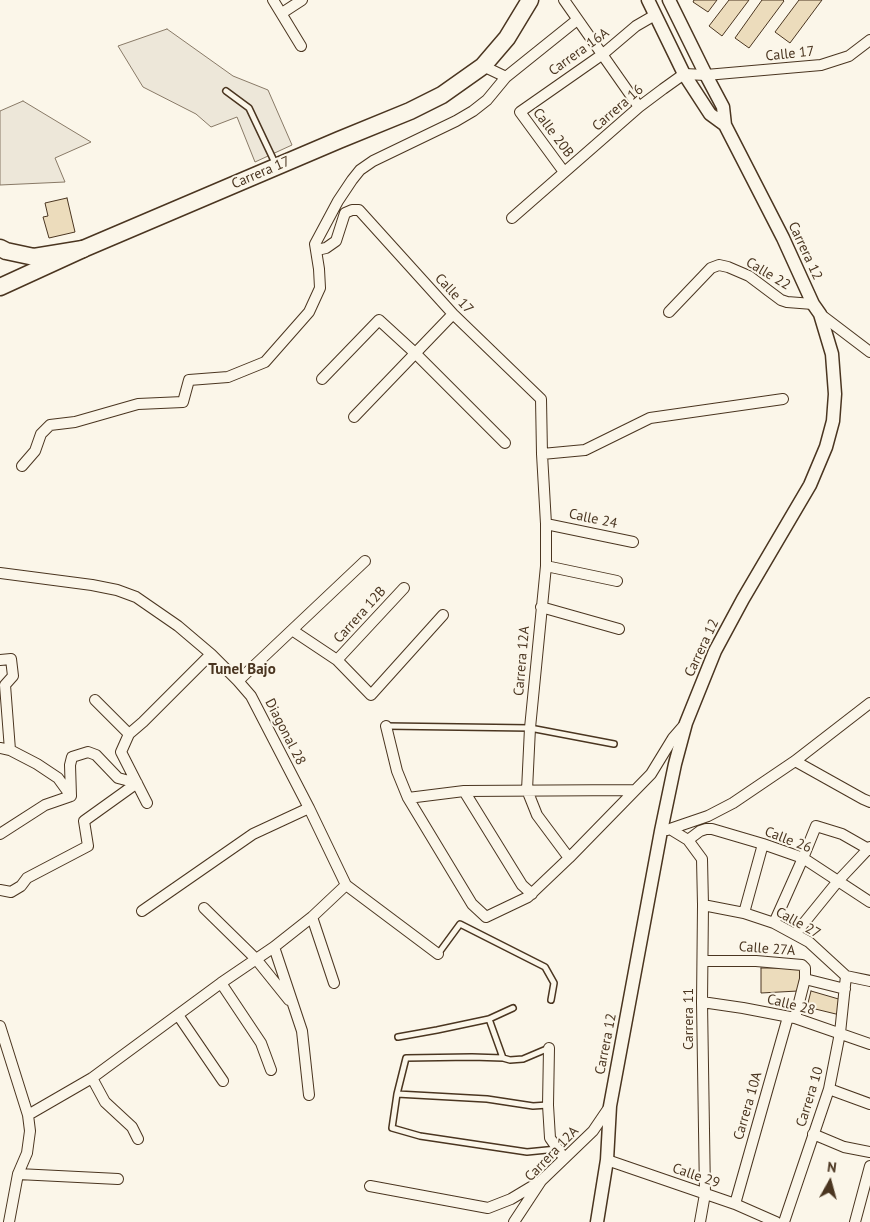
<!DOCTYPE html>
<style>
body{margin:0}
#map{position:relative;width:870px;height:1222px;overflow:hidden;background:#fbf6e9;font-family:"PT Sans",sans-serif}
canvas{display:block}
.north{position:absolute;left:805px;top:1157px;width:50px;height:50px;-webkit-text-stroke:4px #fbf6e9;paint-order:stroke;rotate:7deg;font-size:14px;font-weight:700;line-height:20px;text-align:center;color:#4a3520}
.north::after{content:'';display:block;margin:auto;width:18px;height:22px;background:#4a3520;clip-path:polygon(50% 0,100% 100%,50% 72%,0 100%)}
</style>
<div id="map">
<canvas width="870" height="1222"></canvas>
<div class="north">N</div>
</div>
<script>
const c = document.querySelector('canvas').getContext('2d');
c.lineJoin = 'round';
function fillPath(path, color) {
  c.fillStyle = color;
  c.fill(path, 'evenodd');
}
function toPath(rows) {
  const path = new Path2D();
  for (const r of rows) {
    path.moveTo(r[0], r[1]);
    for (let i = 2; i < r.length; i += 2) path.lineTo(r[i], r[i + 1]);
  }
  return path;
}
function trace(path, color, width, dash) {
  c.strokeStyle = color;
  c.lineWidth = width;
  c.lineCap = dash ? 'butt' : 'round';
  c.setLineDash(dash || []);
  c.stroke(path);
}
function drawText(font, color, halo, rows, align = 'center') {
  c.font = font + ' "PT Sans",sans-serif';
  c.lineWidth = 4;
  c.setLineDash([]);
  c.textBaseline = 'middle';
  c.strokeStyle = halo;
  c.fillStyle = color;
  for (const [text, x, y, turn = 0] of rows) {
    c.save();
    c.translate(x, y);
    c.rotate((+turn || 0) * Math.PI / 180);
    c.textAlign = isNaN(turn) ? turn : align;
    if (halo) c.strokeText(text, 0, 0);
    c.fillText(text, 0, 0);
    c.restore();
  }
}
const parking = toPath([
 [167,29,233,76,268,90,292,145,255,162,237,117,211,127,196,114,143,87,118,46,167,29],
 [23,101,91,142,55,158,65,182,0,185,0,111,23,101]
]);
fillPath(parking, '#ede7d9');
trace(parking, '#887966', 1);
const building = toPath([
 [694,0,717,0,708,12,693,2,694,0],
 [729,0,749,0,722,36,709,26,729,0],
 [762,0,783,0,784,1,749,48,735,38,762,0],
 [799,0,822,0,790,43,775,32,799,0],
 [67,198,75,232,49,238,43,217,48,216,45,203,67,198],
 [761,968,801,968,798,991,761,993,761,968],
 [811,991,842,1000,840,1015,807,1007,811,991]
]);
fillPath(building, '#ecdcbc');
trace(building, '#4a3520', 1);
const service = toPath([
 [226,91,249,108,276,165],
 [386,726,530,728,614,744],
 [438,954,460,924,545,967,554,983,551,1000],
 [489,1019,503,1058],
 [398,1037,437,1030,489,1019,513,1008],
 [549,1048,523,1059,510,1060,503,1058,472,1057,406,1058,397,1094,392,1128,420,1136,527,1152,557,1149],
 [397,1094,487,1099,533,1106,548,1105]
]);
const minor = toPath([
 [273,0,301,46],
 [564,0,639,107],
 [282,13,302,0],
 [483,66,506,77,577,20],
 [564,172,520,112,603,54,636,26,655,15],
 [512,218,639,107,663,89,684,74,706,75,821,65,849,56,870,40],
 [317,250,326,248,336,241,345,213,352,210,359,210,453,314,541,399,542,454,546,524,546,566,530,728,527,790,537,815,569,858],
 [669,312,711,268,719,265,728,267,749,276,781,300,787,302,813,304],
 [820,314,870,352],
 [322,379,379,320,415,353,505,443],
 [354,417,453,314],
 [542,454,585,450,650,418,783,399],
 [22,466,35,451,41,434,50,425,75,422,138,404,183,402,189,380,228,377,265,362,309,312,320,288,319,269,315,244,338,201,352,180,360,170,373,161,456,121,473,111,487,100,506,77],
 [546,524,633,542],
 [546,566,617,581],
 [0,573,92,585,117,590,136,597,178,626,211,654,238,681,251,696,309,808,346,885,438,954],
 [541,607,619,629],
 [292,630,337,660,371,695,443,615],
 [0,660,11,659,13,676,5,685,10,750],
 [337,660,404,588],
 [238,681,365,561],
 [95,700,129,734],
 [386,726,397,771,408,798,472,904,486,917,528,897,569,858,651,774,673,738,686,723],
 [0,748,10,750,37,764,58,778,71,796],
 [795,761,863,799,870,802],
 [464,791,522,885,532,894],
 [71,796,70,765,72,757,88,752,96,755,118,778,137,783],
 [408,798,464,791,635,790],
 [147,803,121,752,129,734,143,722,211,654],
 [670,829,688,840,702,859,703,905,702,1002,705,1194,700,1222],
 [667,830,708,816,733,803,795,761,870,703],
 [0,834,45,805,71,796],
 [688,840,700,831,706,829,712,829,763,844,803,858,870,902],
 [0,890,11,892,21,886,27,878,88,846,84,821,137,783],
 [703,905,744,913,774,923,809,942,846,976,870,981],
 [204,908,256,959,289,1000],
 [142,911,253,834,309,808],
 [744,913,763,844],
 [312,917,334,983],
 [774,923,803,858,816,826,842,834,870,850],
 [795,934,838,881,870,847],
 [274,947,302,1031,309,1095],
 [703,961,756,961,802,965,805,968,805,979,845,989],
 [221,983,261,1043,271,1070],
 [702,1002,743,1008,795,1018,870,1044],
 [178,1015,223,1081],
 [795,1018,805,979],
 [0,1026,28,1115,30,1131,27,1153,18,1174,9,1222],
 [549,1048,548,1105,550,1138,564,1158],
 [92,1078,105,1102,132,1127,138,1139],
 [829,1089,870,1104],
 [28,1115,92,1078,221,983,274,947,312,917,346,885],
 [813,1134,844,1147,870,1152],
 [607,1160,735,1204,776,1222],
 [18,1174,118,1179],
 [370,1186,488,1208,511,1199,541,1181],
 [735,1204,788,1017],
 [514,1222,541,1181,593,1131,610,1106],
 [784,1222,829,1089,840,1033,846,976],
 [855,1222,870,1166]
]);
const tertiary = toPath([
 [648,0,684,74,710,114,725,125],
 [597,1222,607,1160,610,1106,661,831,675,764,686,723,715,651,743,599,810,485,826,447,833,421,835,394,832,354,820,314,813,304,783,238,725,125,723,107,706,75,669,0]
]);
const primary = toPath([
 [0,287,83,249,339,140,410,111,442,95,483,66,507,38,530,0]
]);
const trunk = toPath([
 [0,248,6,251,34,257,83,249]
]);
trace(service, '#4a3520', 8);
trace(minor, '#4a3520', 12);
trace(tertiary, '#4a3520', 15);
trace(primary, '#4a3520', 19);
trace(trunk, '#4a3520', 19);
trace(service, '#fbf6e9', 5);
trace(minor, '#fbf6e9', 10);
trace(tertiary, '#fbf6e9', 12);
trace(primary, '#fbf6e9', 16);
trace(trunk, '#fbf6e9', 16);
drawText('14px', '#4a3520', '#fbf6e9', [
 ["Carrera 16A",579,52,-36],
 ["Calle 17",790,54,-6],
 ["Carrera 16",618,108,-41],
 ["Calle 20B",553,133,53],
 ["Carrera 17",261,173,-23],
 ["Carrera 12",805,251,65],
 ["Calle 22",768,274,31],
 ["Calle 17",454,294,47],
 ["Calle 24",593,519,12],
 ["Carrera 12B",360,615,-48],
 ["Carrera 12",702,648,-65],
 ["Carrera 12A",522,661,-85],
 ["Diagonal 28",285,732,63],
 ["Calle 26",788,840,21],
 ["Calle 27",798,923,29],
 ["Calle 27A",767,949,4],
 ["Calle 28",791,1005,14],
 ["Carrera 11",689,1019,-90],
 ["Carrera 12",606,1044,-79],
 ["Carrera 10",810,1097,-73],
 ["Carrera 10A",748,1106,-74],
 ["Carrera 12A",552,1154,-46],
 ["Calle 29",696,1176,19]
]);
drawText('bold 15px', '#4a3520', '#fbf6e9', [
 ["Tunel Bajo",242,670]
]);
</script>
